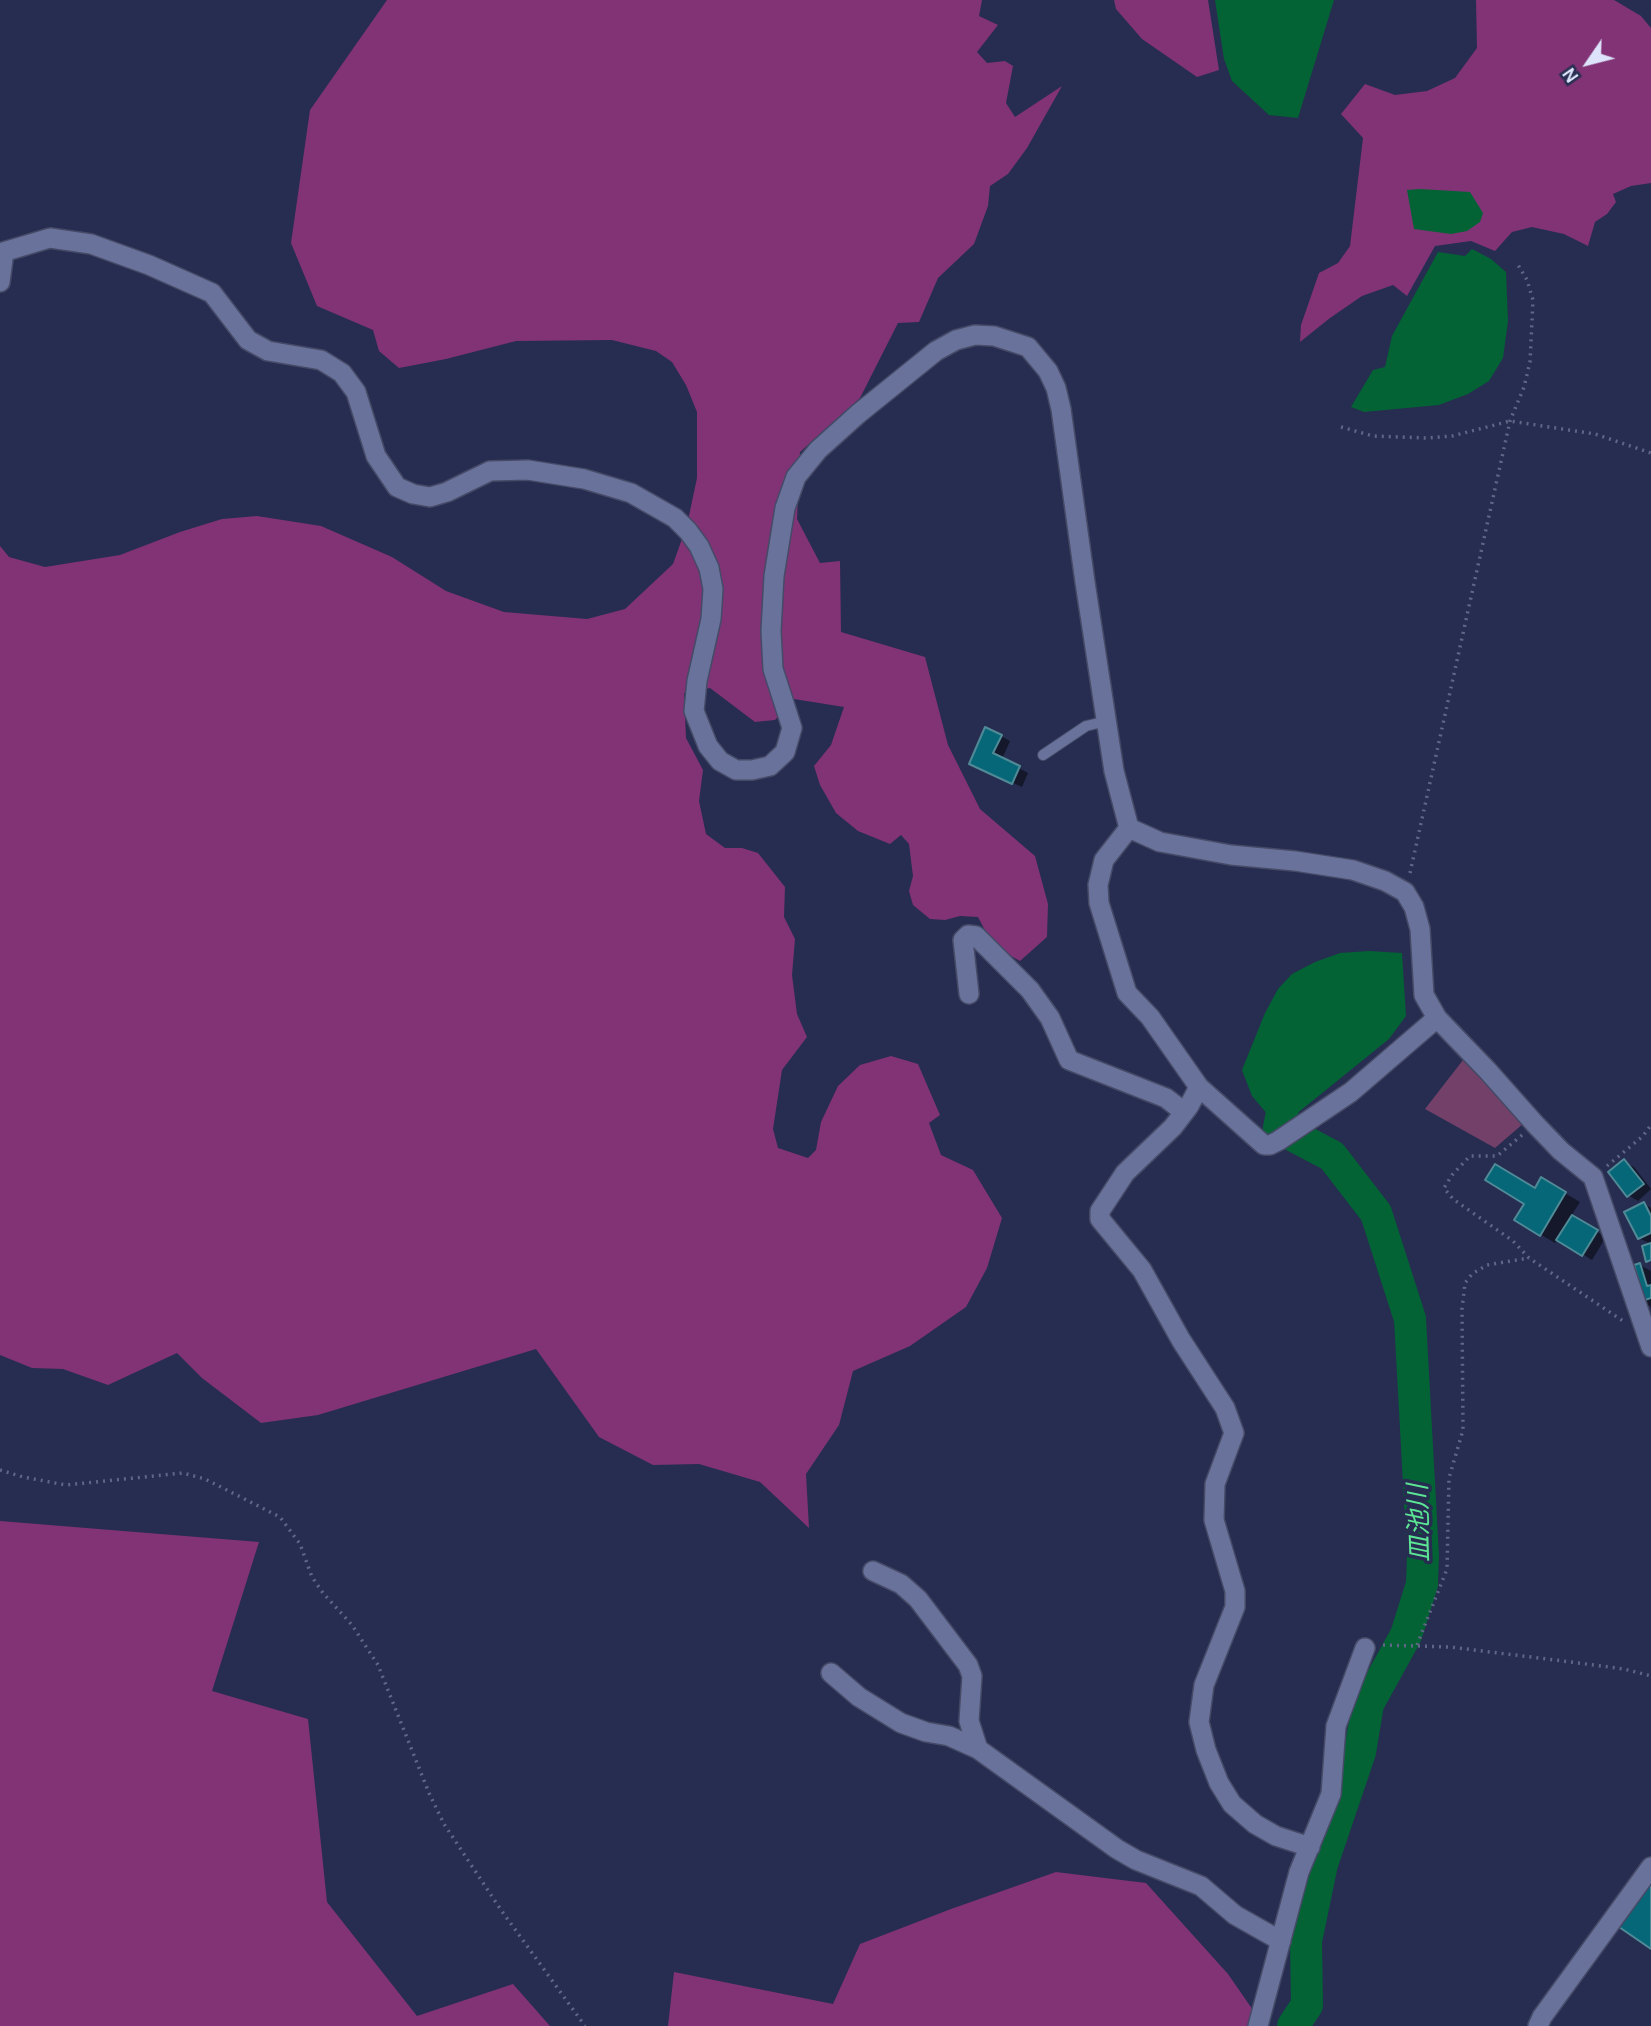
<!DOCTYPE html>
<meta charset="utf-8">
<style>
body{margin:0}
#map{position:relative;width:1651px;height:2026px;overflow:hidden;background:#262d50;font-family:Karla,sans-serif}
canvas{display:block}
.north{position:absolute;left:1553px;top:28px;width:70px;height:70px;-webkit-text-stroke:5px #262d50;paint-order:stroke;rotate:235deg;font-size:19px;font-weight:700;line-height:28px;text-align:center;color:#dde3fa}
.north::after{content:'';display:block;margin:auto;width:24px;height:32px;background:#dde3fa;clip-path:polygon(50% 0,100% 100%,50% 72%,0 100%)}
</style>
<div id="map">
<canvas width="1651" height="2026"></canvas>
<div class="north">N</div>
</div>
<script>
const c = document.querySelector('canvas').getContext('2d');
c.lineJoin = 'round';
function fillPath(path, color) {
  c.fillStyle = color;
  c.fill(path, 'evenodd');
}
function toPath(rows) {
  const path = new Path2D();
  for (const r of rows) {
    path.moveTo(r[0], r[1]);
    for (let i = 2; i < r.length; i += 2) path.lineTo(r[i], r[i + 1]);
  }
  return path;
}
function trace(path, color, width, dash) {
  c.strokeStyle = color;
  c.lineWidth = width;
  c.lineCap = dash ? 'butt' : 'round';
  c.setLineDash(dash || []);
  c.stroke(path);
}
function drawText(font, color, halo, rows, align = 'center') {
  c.font = font + ' Karla,"Noto Sans JP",sans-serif';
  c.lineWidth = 7;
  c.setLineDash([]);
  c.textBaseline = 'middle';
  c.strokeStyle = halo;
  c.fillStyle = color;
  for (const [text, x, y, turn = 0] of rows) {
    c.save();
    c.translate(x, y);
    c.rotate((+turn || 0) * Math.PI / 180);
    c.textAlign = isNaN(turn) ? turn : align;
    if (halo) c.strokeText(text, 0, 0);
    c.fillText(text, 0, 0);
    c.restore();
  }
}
fillPath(toPath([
 [1463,1060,1482,1076,1524,1123,1495,1148,1425,1109]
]), '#724069');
fillPath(toPath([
 [387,0,982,0,979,16,998,25,977,52,987,63,1005,61,1013,66,1006,103,1015,117,1062,86,1027,148,1008,174,990,186,988,206,974,244,938,278,919,322,898,323,860,398,800,452,797,519,820,563,840,561,841,632,925,657,948,745,980,809,1035,856,1048,904,1047,937,1020,961,1004,952,990,940,978,917,960,916,945,920,930,919,913,905,909,891,913,876,909,844,901,835,890,844,858,831,836,813,820,785,814,766,831,745,844,707,794,699,775,720,755,722,710,688,684,693,686,738,703,770,699,801,706,834,725,848,742,848,758,853,785,887,784,917,795,939,792,975,797,1014,807,1037,782,1070,773,1129,778,1148,808,1158,816,1150,821,1122,838,1086,860,1065,891,1056,918,1064,940,1115,929,1123,941,1155,973,1170,1002,1218,987,1268,966,1307,910,1346,853,1371,839,1425,806,1474,809,1528,760,1482,699,1464,653,1465,599,1437,536,1349,318,1415,261,1423,202,1378,177,1353,108,1385,63,1369,32,1368,0,1355,0,546,9,557,45,567,120,555,180,532,222,519,257,516,321,526,392,557,446,591,504,612,587,619,625,609,673,564,687,525,697,478,697,412,686,385,672,362,656,351,612,340,516,341,446,359,399,368,379,351,373,330,317,306,291,243,310,110],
 [1114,0,1208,0,1219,70,1197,77,1142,39,1116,9],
 [1476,0,1614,0,1641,16,1651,28,1651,183,1631,186,1613,194,1616,202,1607,214,1595,222,1588,246,1564,234,1532,227,1512,232,1495,251,1471,241,1435,246,1407,296,1393,285,1362,296,1330,318,1300,342,1301,325,1319,273,1338,263,1350,246,1363,138,1341,114,1365,84,1395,95,1427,91,1455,78,1477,48],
 [0,1521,259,1542,212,1691,308,1719,327,1902,417,2016,513,1984,550,2026,0,2026],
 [1056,1872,1146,1883,1228,1974,1264,2026,668,2026,674,1972,833,2004,860,1944,951,1909]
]), '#813375');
fillPath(toPath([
 [1215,0,1334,0,1298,118,1269,115,1232,81,1224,59],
 [1420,189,1470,192,1483,213,1480,222,1467,231,1451,234,1414,229,1407,190],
 [1472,249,1491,259,1506,272,1508,321,1503,358,1489,381,1468,394,1439,405,1364,412,1351,407,1373,370,1385,367,1392,336,1438,252,1465,256],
 [1369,951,1402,953,1406,1016,1389,1039,1279,1128,1252,1096,1242,1070,1265,1013,1278,989,1292,974,1315,962,1340,953]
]), '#036335');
fillPath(toPath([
 [1001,736,1010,741,1002,759,1028,773,1022,787,980,768],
 [1624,1162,1634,1167,1651,1189,1638,1201,1628,1195],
 [1542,1180,1580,1202,1571,1216,1606,1237,1592,1260,1558,1239,1555,1243,1516,1220],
 [1644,1204,1651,1208,1651,1242,1649,1243,1639,1238],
 [1640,1265,1651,1271,1651,1307,1640,1300]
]), '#0007');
trace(toPath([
 [1283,1108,1279,1128,1332,1156,1376,1213,1410,1319,1423,1556,1422,1584,1406,1635,1368,1704,1360,1752,1322,1864,1306,1941,1307,2005,1293,2026]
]), '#036335', 32);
const building = toPath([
 [985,727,1002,735,993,753,1020,766,1012,784,969,764,985,727],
 [1624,1159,1644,1184,1627,1197,1608,1172,1624,1159],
 [1495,1164,1535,1188,1541,1177,1566,1192,1540,1236,1514,1220,1524,1204,1485,1180,1495,1164],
 [1644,1202,1651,1216,1651,1233,1638,1239,1624,1212,1644,1202],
 [1572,1215,1598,1230,1582,1256,1556,1240,1572,1215],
 [1651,1243,1651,1260,1646,1262,1642,1246,1651,1243],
 [1640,1263,1647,1286,1651,1285,1651,1298,1639,1302,1639,1282,1634,1265,1640,1263],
 [1648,1884,1651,1886,1651,1949,1619,1927,1648,1884]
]);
fillPath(building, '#056778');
trace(building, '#518a97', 2);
const lane = toPath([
 [1043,755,1086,726,1107,721]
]);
const street = toPath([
 [0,253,50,238,91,244,149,265,212,293,248,340,268,351,321,360,342,373,356,392,376,456,397,487,413,494,430,497,447,492,490,471,528,470,584,479,631,493,675,518,688,531,699,546,709,568,713,589,711,619,697,681,694,711,708,746,720,761,736,770,752,770,770,766,785,752,792,728,773,669,771,631,774,576,785,508,796,477,818,450,858,414,936,351,956,340,975,335,994,336,1028,347,1048,371,1056,388,1061,409,1085,582,1114,771,1129,828,1160,842,1231,855,1295,861,1353,870,1385,881,1405,892,1414,907,1420,929,1424,995,1437,1018,1488,1071,1535,1124,1561,1151,1593,1177,1651,1347],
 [0,282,4,252],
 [1129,828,1104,860,1098,885,1099,903,1127,993,1150,1017,1199,1087,1264,1145,1270,1145,1278,1141,1351,1092,1437,1018],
 [969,994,963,940,968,935,976,936,1030,990,1050,1018,1069,1060,1166,1098,1184,1112],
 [1199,1087,1189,1106,1173,1127,1125,1173,1100,1211,1100,1219,1142,1270,1181,1340,1225,1408,1234,1433,1215,1484,1214,1520,1235,1591,1235,1607,1204,1685,1199,1722,1206,1750,1219,1783,1232,1804,1255,1824,1276,1836,1310,1847],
 [873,1571,901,1584,918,1599,968,1665,972,1676,969,1721,978,1749],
 [831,1673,859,1697,901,1723,926,1732,949,1736,978,1749,1117,1849,1136,1860,1201,1886,1235,1915,1281,1941],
 [1258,2026,1299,1872,1331,1794,1336,1726,1365,1648],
 [1538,2026,1542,2017,1651,1867]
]);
trace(lane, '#454a67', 12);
trace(street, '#454a67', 22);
trace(toPath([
 [1341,427,1373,436,1427,438,1452,436,1510,421,1595,434,1651,453],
 [1410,873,1510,421,1524,387,1530,362,1533,300,1527,280,1518,265],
 [1522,1135,1497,1156,1470,1156,1452,1175,1444,1188,1453,1199,1513,1241,1529,1258,1623,1321],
 [1607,1166,1643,1136,1651,1125],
 [0,1470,23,1477,66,1485,183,1473,205,1479,280,1517,300,1544,312,1577,323,1593,352,1625,378,1665,429,1793,444,1824,501,1910,585,2026],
 [1383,1645,1450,1647,1563,1661,1624,1669,1651,1676],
 [1417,1645,1447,1569,1449,1478,1463,1430,1462,1309,1465,1283,1472,1274,1487,1265,1529,1258]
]), '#606786', 3.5, [2, 5]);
trace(lane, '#69729a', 10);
trace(street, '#69729a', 19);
drawText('italic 26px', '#5ce594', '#262d50', [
 ["皿池川",1420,1523,-92]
]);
</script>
